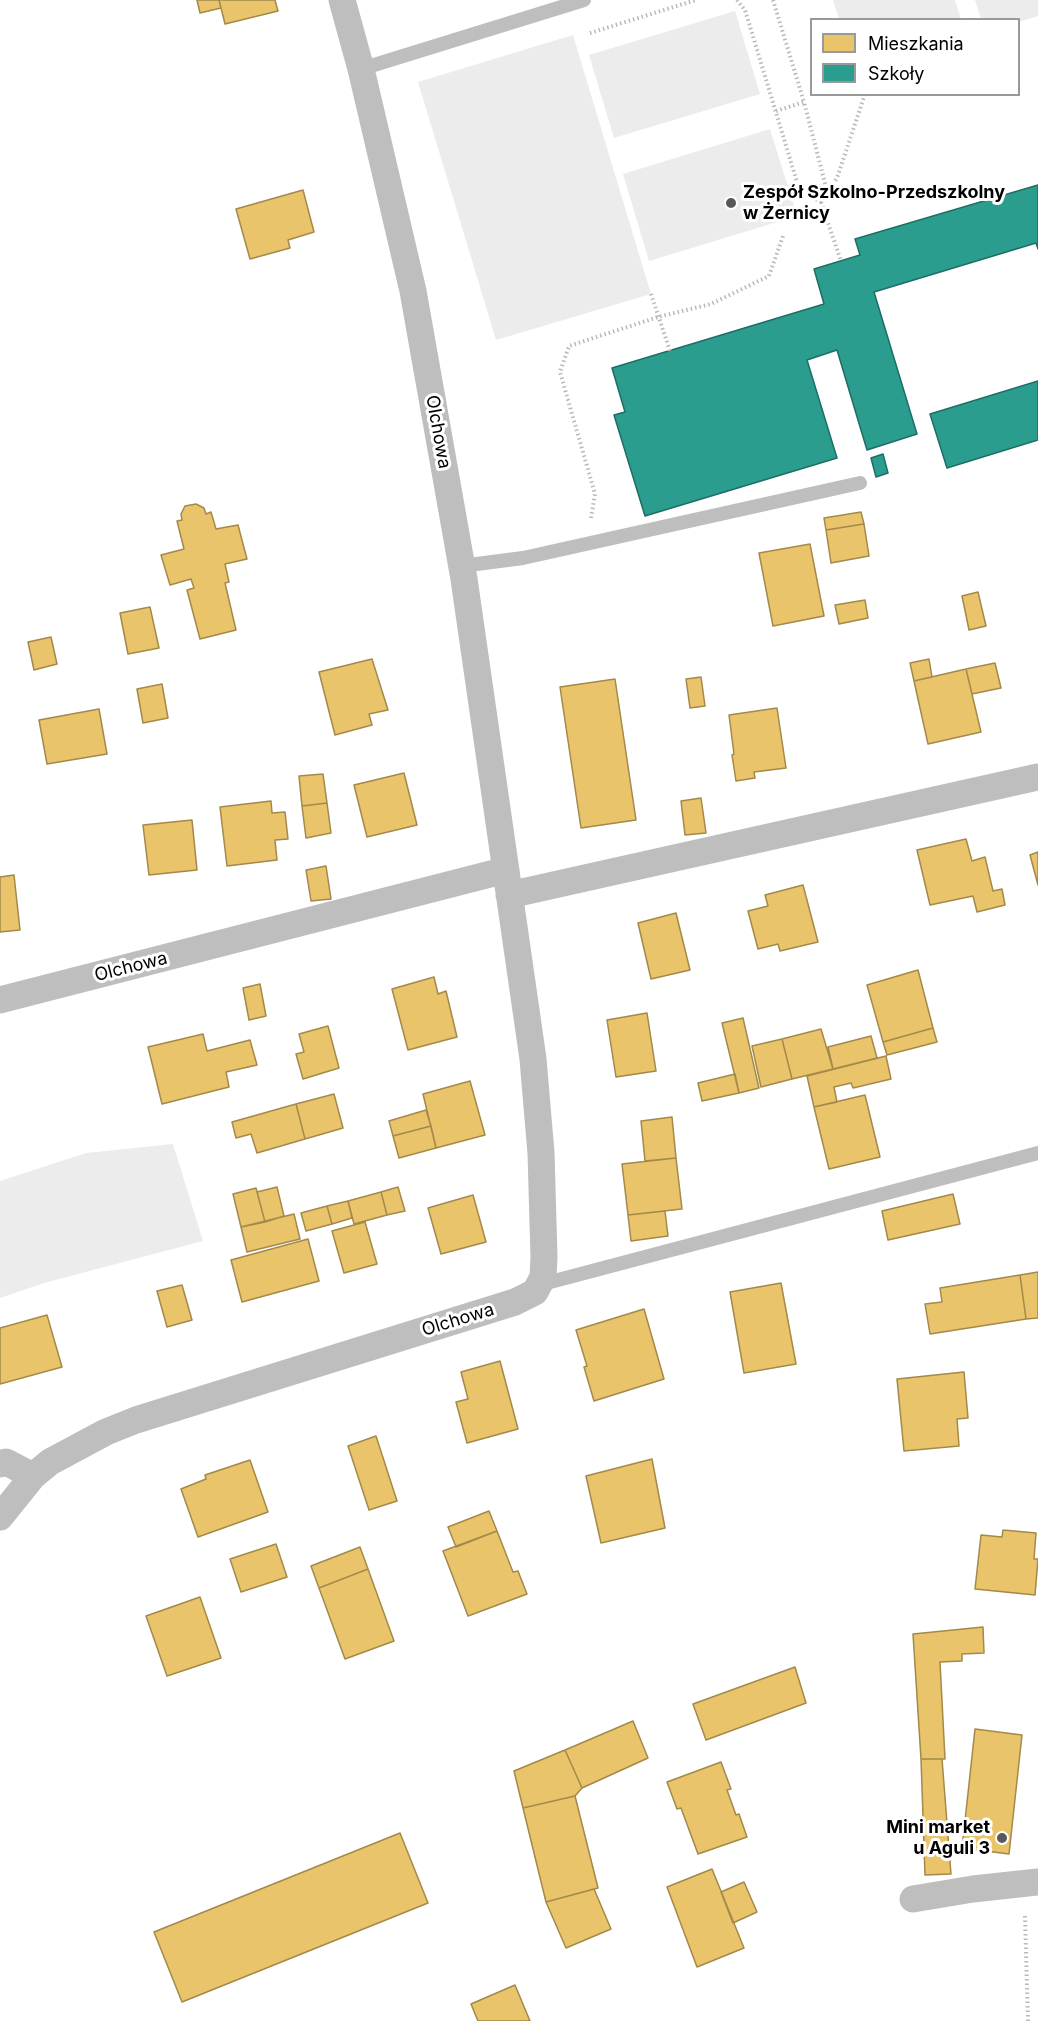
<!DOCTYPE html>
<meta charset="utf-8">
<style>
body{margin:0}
#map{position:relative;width:1038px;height:2021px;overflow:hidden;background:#fff;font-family:Inter,sans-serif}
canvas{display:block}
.legend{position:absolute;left:810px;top:18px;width:210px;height:78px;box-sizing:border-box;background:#fff;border:2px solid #999;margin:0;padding:8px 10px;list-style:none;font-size:18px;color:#000}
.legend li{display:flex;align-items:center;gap:12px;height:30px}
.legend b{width:30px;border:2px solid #999}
</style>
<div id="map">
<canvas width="1038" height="2021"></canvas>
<ul class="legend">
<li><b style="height:16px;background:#e9c46a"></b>Mieszkania</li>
<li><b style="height:16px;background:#2a9d8f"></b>Szkoły</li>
</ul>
</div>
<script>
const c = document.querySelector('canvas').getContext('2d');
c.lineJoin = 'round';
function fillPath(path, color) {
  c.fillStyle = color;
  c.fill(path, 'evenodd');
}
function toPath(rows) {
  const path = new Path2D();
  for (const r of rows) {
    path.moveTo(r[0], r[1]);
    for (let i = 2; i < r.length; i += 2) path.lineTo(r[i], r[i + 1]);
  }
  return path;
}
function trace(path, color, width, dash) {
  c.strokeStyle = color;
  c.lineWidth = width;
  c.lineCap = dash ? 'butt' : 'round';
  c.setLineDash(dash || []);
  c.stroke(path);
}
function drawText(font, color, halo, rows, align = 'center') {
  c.font = font + ' Inter,sans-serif';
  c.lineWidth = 6;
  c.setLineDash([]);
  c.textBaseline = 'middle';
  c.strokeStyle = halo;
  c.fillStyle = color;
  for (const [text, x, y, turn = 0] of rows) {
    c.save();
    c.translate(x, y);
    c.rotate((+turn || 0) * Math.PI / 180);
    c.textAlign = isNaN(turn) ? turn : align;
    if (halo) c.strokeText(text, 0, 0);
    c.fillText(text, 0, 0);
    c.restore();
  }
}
fillPath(toPath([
 [833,0,955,0,961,19,839,19],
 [975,0,1038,0,1038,16,1019,22,1018,20,981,19],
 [735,11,760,94,614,138,589,55],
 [573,35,651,294,496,340,418,82],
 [770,129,797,216,649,261,623,174],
 [173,1144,203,1241,44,1283,0,1298,0,1181,86,1153]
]), '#ececec');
const homes = toPath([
 [197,0,219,0,221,8,200,13,197,0],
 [219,0,275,0,278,11,225,24,219,0],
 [303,190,314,232,288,240,290,248,250,259,236,209,303,190],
 [196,504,204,508,206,514,211,512,216,529,238,525,247,559,225,564,229,582,225,583,236,630,200,639,187,590,194,588,191,579,170,585,161,555,184,549,177,521,182,520,181,514,185,506,196,504],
 [861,512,864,524,826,530,824,518,861,512],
 [864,524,869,556,831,563,826,530,864,524],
 [810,544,824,616,773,626,759,553,810,544],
 [978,592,986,626,969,630,962,596,978,592],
 [865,600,868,618,839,624,835,605,865,600],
 [150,607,159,648,128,654,120,613,150,607],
 [51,637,57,664,34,670,28,642,51,637],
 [372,659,388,710,369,714,372,725,335,735,319,672,372,659],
 [929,659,932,677,914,681,910,663,929,659],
 [995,663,1001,688,972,694,966,669,995,663],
 [966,669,981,732,928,744,914,681,966,669],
 [701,677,705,706,690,708,686,679,701,677],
 [615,679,636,820,581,828,560,687,615,679],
 [162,684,168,718,143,723,137,689,162,684],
 [777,708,786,768,754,772,755,778,736,781,732,755,734,754,729,715,777,708],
 [99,709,107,754,47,764,39,720,99,709],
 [404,773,417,825,367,837,354,785,404,773],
 [323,774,327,803,302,806,299,776,323,774],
 [701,798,706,833,685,835,681,801,701,798],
 [271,801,272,813,285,812,288,839,275,840,277,860,227,866,220,807,271,801],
 [327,803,331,833,306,838,302,806,327,803],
 [192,820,197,870,149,875,143,825,192,820],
 [966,839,972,861,985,857,993,891,1002,889,1005,905,977,912,973,896,930,905,917,850,966,839],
 [1038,852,1038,885,1030,855,1038,852],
 [326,866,331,899,311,901,306,870,326,866],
 [14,875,20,930,0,932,0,877,14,875],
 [803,885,818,942,780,951,778,944,758,949,748,911,768,906,765,895,803,885],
 [676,913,690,970,651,979,638,923,676,913],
 [918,970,933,1028,883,1042,867,985,918,970],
 [434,977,438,994,446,991,457,1037,408,1050,392,989,434,977],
 [260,984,266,1016,249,1020,243,988,260,984],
 [647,1013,656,1071,616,1077,607,1020,647,1013],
 [743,1018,759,1088,739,1093,722,1023,743,1018],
 [328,1026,339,1068,303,1079,296,1054,304,1052,299,1034,328,1026],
 [933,1028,937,1042,887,1055,883,1042,933,1028],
 [821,1029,833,1069,792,1079,782,1039,821,1029],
 [203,1034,207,1051,250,1040,257,1065,226,1072,229,1087,162,1104,148,1047,203,1034],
 [871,1036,877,1058,833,1069,828,1047,871,1036],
 [782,1039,792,1079,761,1087,752,1046,782,1039],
 [886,1056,891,1079,853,1088,851,1083,834,1087,837,1102,814,1107,807,1076,886,1056],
 [735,1074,739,1093,702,1101,698,1083,735,1074],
 [470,1081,485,1135,436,1148,423,1094,470,1081],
 [334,1094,343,1128,305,1139,296,1104,334,1094],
 [865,1095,880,1157,829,1169,814,1107,865,1095],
 [296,1104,305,1139,257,1153,251,1134,236,1138,232,1122,296,1104],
 [426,1110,431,1126,393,1136,389,1121,426,1110],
 [672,1117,676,1158,645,1161,641,1121,672,1117],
 [431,1126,436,1148,399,1158,393,1136,431,1126],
 [676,1158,682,1209,628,1215,622,1164,676,1158],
 [277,1187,284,1216,265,1222,257,1192,277,1187],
 [398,1187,405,1211,387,1215,381,1192,398,1187],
 [256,1188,265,1222,241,1227,233,1194,256,1188],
 [381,1192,387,1215,354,1224,348,1201,381,1192],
 [953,1194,960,1224,888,1240,882,1211,953,1194],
 [473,1195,486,1242,441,1254,428,1208,473,1195],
 [348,1201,352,1218,332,1224,327,1206,348,1201],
 [327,1206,332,1224,306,1231,301,1213,327,1206],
 [665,1211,668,1236,631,1241,628,1215,665,1211],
 [294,1214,300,1239,247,1252,241,1227,294,1214],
 [365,1222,377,1264,344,1273,332,1231,365,1222],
 [308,1239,319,1281,242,1302,231,1260,308,1239],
 [1038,1272,1038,1318,1026,1319,1020,1275,1038,1272],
 [1020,1275,1026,1319,930,1334,925,1304,942,1302,940,1288,1020,1275],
 [781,1283,796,1364,744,1373,730,1292,781,1283],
 [182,1285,192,1320,167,1327,157,1291,182,1285],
 [644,1309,664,1379,594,1401,584,1367,587,1366,576,1330,644,1309],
 [47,1315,62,1367,0,1384,0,1328,47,1315],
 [500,1361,518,1429,467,1443,456,1402,468,1399,461,1372,500,1361],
 [964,1372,968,1418,957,1419,959,1446,904,1451,897,1379,964,1372],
 [376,1436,397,1501,369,1510,348,1446,376,1436],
 [652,1459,665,1528,601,1543,586,1476,652,1459],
 [250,1460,268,1512,198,1537,181,1489,206,1479,205,1475,250,1460],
 [489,1511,497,1531,456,1547,448,1527,489,1511],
 [1003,1530,1036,1533,1034,1559,1038,1559,1035,1595,975,1589,981,1535,1002,1537,1003,1530],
 [497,1531,513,1572,518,1571,527,1594,468,1616,443,1551,497,1531],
 [276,1544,287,1577,241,1592,230,1559,276,1544],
 [360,1547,368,1569,319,1588,311,1566,360,1547],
 [368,1569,394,1641,345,1659,319,1588,368,1569],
 [200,1597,221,1658,167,1676,146,1616,200,1597],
 [983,1627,984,1653,962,1654,962,1661,940,1662,945,1759,921,1759,913,1634,983,1627],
 [795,1667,806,1703,706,1740,693,1704,795,1667],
 [633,1721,648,1758,582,1788,565,1750,633,1721],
 [975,1729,1022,1735,1009,1854,962,1848,975,1729],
 [565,1750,582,1788,575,1796,523,1808,514,1771,565,1750],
 [921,1759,942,1759,951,1874,925,1875,921,1759],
 [721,1762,731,1789,727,1790,736,1815,739,1814,747,1837,698,1854,681,1808,677,1809,667,1782,721,1762],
 [575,1796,598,1888,546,1902,523,1808,575,1796],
 [400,1833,428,1903,182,2002,154,1932,400,1833],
 [712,1869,744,1948,697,1967,667,1887,712,1869],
 [744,1882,757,1912,733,1923,721,1892,744,1882],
 [594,1889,611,1929,566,1948,546,1902,594,1889],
 [515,1985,530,2021,478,2021,471,2004,515,1985]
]);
fillPath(homes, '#e9c46a');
trace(homes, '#a3894a', 1.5);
const schools = toPath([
 [1038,185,1038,249,1036,243,874,292,917,434,867,450,837,350,807,360,837,458,645,516,614,415,625,412,612,368,824,304,814,269,860,255,855,239,1038,185],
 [1038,381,1038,440,947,468,930,414,1038,381],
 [883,454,888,473,876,477,871,458,883,454]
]);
fillPath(schools, '#2a9d8f');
trace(schools, '#1d6e64', 1.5);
trace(toPath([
 [737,0,745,10,800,192,821,202,837,178,865,94],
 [773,0,804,102],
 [590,33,696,0],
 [776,111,804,102,827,191],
 [821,202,841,261],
 [651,294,670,351],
 [591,518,595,494,560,372,569,346,658,317,711,304,769,276,783,236],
 [1025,1916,1028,2021]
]), '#b9b9b9', 4, [1.5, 3]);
trace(toPath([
 [361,69,584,0],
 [461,566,523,558,860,483],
 [539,1285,1038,1153]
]), '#bebebe', 14);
trace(toPath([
 [509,895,1038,777],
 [0,1000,506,870],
 [0,1464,6,1462,33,1476],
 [0,1517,33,1476,50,1462,106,1432,136,1420,515,1302,535,1292,543,1277,544,1257,541,1153,533,1059,464,579,413,291,361,69,342,0],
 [913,1899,973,1889,1038,1882]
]), '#bebebe', 27);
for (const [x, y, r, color] of [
 [731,203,6,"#595959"],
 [1002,1838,6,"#595959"]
]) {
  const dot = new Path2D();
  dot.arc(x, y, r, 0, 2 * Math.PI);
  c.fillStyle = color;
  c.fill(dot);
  trace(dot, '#fff', 2);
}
drawText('bold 18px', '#000', '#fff', [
 ["Zespół Szkolno-Przedszkolny",743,193],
 ["w Żernicy",743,214],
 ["Mini market",990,1828,"right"],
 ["u Aguli 3",990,1849,"right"]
], 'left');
drawText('18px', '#000', '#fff', [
 ["Olchowa",438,432,80],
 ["Olchowa",131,967,-14],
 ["Olchowa",458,1320,-17]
]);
</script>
